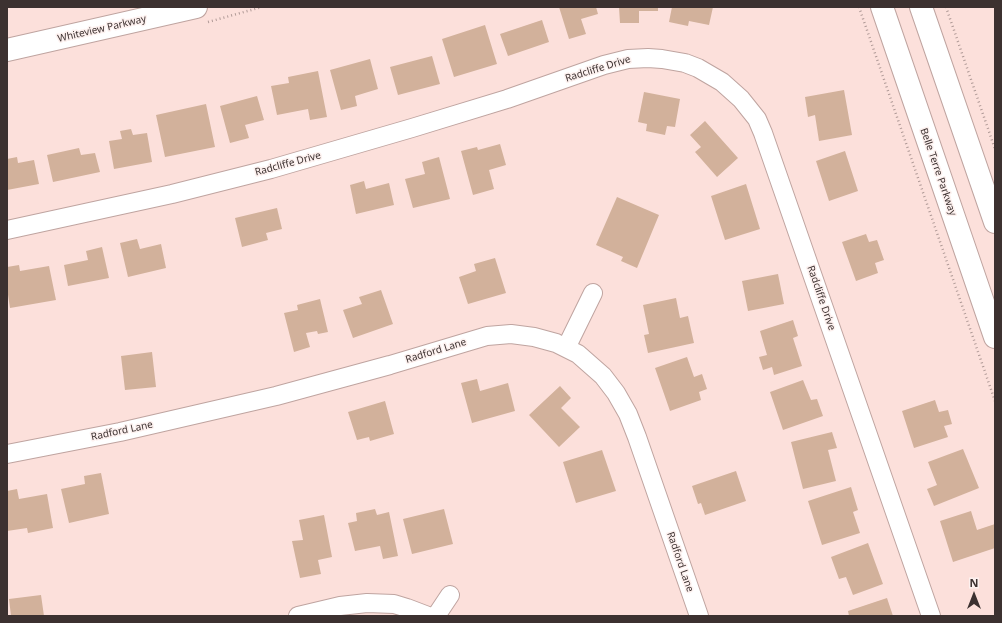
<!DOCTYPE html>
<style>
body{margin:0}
#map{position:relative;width:1002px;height:623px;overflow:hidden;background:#fce0db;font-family:"Noto Sans",sans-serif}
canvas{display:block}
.frame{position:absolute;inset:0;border:8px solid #3c3130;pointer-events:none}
.north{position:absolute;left:954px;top:575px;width:40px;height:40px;-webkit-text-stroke:3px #fdf1ef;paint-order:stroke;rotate:0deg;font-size:11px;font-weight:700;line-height:16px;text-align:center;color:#3c3130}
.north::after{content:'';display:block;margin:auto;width:14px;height:18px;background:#3c3130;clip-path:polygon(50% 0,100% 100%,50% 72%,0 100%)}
</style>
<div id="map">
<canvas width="1002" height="623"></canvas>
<div class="frame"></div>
<div class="north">N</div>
</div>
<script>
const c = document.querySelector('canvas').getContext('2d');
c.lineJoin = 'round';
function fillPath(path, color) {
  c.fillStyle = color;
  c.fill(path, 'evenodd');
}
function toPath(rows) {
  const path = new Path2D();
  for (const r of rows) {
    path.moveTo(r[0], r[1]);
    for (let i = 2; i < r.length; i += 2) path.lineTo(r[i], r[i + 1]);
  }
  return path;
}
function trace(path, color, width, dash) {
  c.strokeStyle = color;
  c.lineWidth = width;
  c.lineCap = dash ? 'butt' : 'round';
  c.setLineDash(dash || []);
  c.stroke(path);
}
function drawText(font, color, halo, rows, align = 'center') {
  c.font = font + ' "Noto Sans",sans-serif';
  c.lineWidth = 3;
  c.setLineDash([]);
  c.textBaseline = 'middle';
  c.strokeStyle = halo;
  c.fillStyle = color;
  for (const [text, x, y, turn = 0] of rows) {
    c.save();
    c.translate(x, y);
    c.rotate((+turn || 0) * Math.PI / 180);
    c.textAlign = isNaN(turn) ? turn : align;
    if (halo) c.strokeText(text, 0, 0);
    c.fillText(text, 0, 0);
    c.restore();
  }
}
fillPath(toPath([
 [559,7,596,7,598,14,581,19,586,34,569,39],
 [619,7,658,7,658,11,639,11,639,23,620,23],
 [672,7,713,7,709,25,689,21,688,26,669,22],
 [542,20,549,42,508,56,500,34],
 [485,25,497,64,454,77,442,39],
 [432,56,440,84,398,95,390,67],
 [370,59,378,89,355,96,357,106,341,110,330,70],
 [318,71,327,117,310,120,308,109,277,115,271,86,289,83,288,77],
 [844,90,852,135,819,141,815,115,808,117,805,97],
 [644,92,680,99,675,127,667,126,665,135,646,131,647,124,638,122],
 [257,96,264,120,245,125,249,138,230,143,220,106],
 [206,104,215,147,165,157,156,115],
 [705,121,738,158,717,177,695,152,701,147,690,135],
 [131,129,133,135,147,133,152,162,114,169,109,141,122,139,120,131],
 [500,144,506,165,489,170,494,189,473,195,461,151,477,147,478,150],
 [79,148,81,155,95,153,100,172,53,182,47,155],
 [845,151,858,191,829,201,816,161],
 [17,157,18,163,34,160,39,184,7,190,7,159],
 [439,157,450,199,413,208,405,179,425,174,422,162],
 [364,181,366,189,389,183,394,205,356,214,350,185],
 [746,184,760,229,725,240,711,196],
 [617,197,659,215,637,268,621,261,623,257,596,245],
 [277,208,282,229,266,233,268,240,242,247,235,218],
 [866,234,869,242,877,240,884,260,875,263,878,273,856,281,842,242],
 [137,239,140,249,161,244,166,268,128,277,120,243],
 [102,247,109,278,68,286,64,265,88,260,86,251],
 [495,258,506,293,468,304,459,277,476,271,474,264],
 [19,265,20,271,49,266,56,300,10,308,7,288,7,267],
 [778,274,784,304,748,311,742,281],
 [381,290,393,324,353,338,343,310,362,304,359,297],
 [676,298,680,318,688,316,694,343,648,353,644,335,649,334,643,305],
 [320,299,328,332,318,334,317,331,306,333,310,347,294,352,284,313,298,310,297,305],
 [793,320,798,336,793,338,802,366,774,375,772,367,763,370,759,357,767,355,760,331],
 [152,352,156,387,125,390,121,356],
 [687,357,694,377,702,374,707,389,699,392,701,400,670,411,655,368],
 [477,379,480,391,508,383,515,411,472,423,461,383],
 [803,380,811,400,817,399,823,416,783,430,770,392],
 [560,386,571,398,561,408,580,427,559,447,529,415],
 [935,400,939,412,948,410,952,424,944,426,948,437,914,448,902,411],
 [385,401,394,434,370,441,369,437,357,440,348,412],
 [832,432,837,448,828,450,836,481,803,489,791,442],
 [963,449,979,488,934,506,927,489,937,485,928,462],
 [602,450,616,491,576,503,563,462],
 [736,471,746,501,705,515,701,503,698,504,692,486],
 [101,473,109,514,69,523,61,489,85,484,84,476],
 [851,487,858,510,853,512,860,533,822,545,808,501],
 [17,489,19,499,47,494,53,528,28,533,27,528,7,531,7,491],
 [375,509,377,515,389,512,398,556,383,559,380,546,355,551,348,523,357,521,356,513],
 [444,509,453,544,412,554,403,519],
 [971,511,977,530,995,524,995,548,953,562,940,521],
 [324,515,332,557,318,560,321,574,300,578,292,541,303,540,299,520],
 [868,543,883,584,853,595,846,577,839,579,831,557],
 [41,595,44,616,11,616,9,599],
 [887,598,893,616,849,616,848,611]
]), '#d2b19b');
const street = toPath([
 [7,230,172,194,271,169,412,128,507,99,604,65,628,59,648,58,662,59,685,63,698,68,722,82,741,99,757,119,763,133,931,616],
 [566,348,593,293],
 [7,454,120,432,276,396,390,365,487,336,511,334,534,337,556,343,578,354,603,376,616,393,628,414,637,437,699,616],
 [298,616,340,606,367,603,394,604,407,608,428,616],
 [436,616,450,595]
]);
const secondary = toPath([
 [882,7,995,337],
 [921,7,995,222],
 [7,50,196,7]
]);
trace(street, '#bfa4a0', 20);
trace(secondary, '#bfa4a0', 24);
trace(toPath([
 [859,7,995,401],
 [946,7,995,149],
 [208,22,262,7]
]), '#b09a97', 2.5, [1, 3]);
trace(street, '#fff', 18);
trace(secondary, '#fff', 22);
drawText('10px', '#3c3130', '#fdf1ef', [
 ["Whiteview Parkway",102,29,-13],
 ["Radcliffe Drive",598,69,-17],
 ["Radcliffe Drive",288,164,-15],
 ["Belle Terre Parkway",938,172,71],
 ["Radcliffe Drive",821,298,71],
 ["Radford Lane",436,351,-17],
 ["Radford Lane",122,431,-12],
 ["Radford Lane",680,562,71]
]);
</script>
